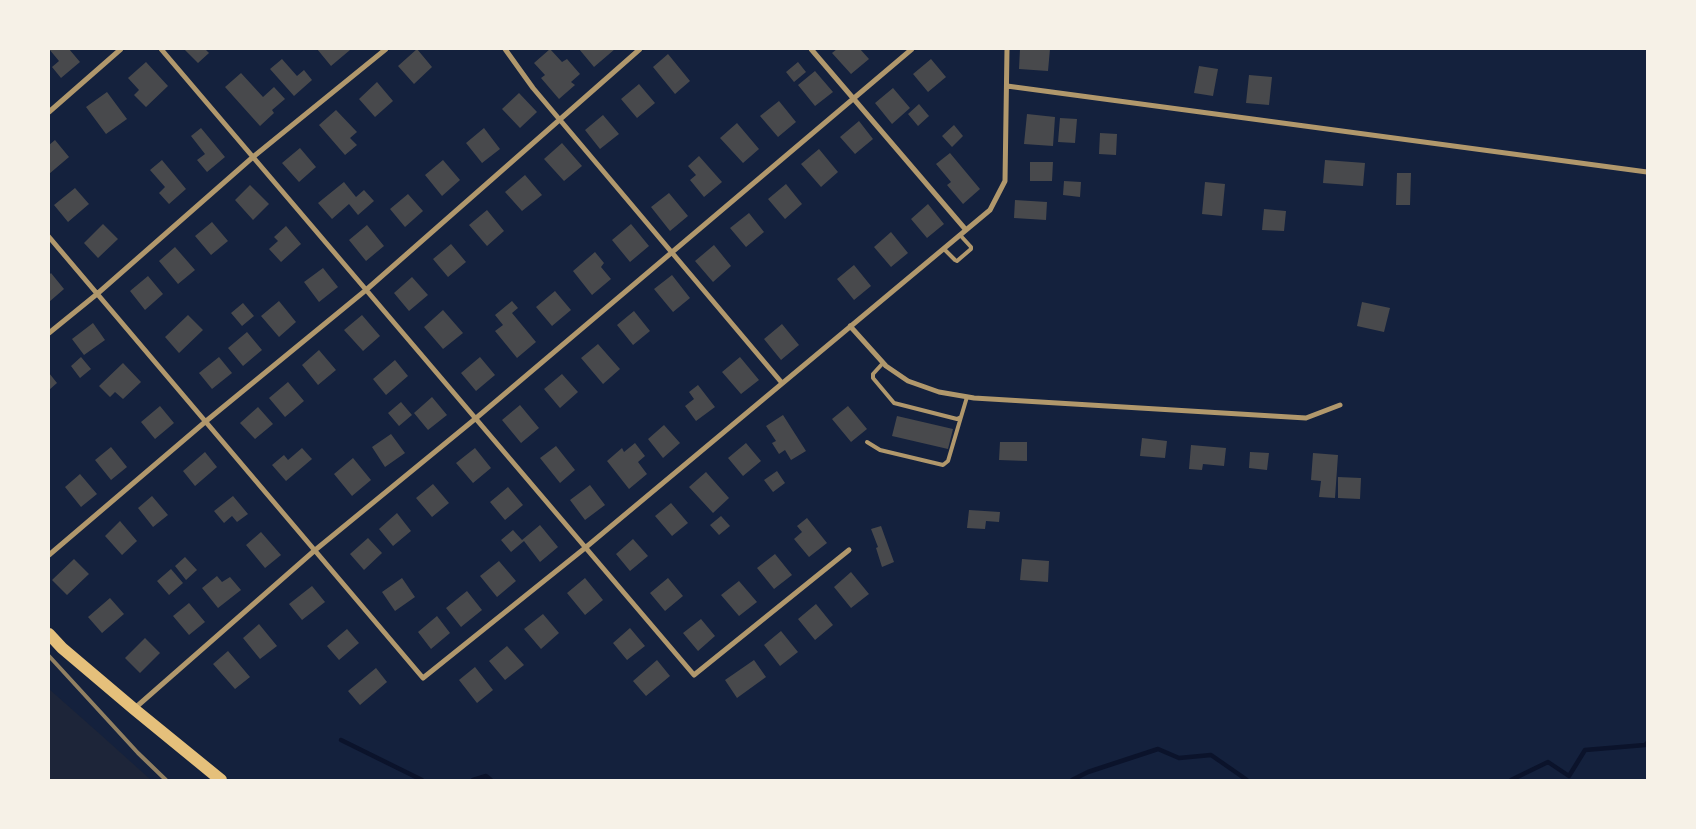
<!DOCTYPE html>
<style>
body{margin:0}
#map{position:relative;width:1696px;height:829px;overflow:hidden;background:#14213d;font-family:"Fira Sans",sans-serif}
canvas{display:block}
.frame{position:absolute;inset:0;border:50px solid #f6f1e7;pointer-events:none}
</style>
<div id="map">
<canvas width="1696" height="829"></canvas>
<div class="frame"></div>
</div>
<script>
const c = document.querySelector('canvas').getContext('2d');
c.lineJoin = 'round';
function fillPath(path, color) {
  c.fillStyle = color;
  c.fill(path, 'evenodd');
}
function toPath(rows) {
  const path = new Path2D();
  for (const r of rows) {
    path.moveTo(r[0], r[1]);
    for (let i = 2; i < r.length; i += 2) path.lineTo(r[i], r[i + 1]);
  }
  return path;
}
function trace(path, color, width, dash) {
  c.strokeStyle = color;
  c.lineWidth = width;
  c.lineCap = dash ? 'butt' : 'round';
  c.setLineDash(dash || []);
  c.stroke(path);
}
fillPath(toPath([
 [49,689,101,735,151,780,49,780]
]), '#1d2539');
trace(toPath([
 [341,740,422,780],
 [473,780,486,776,491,780],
 [1072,780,1088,772,1158,749,1179,758,1211,755,1247,780],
 [1511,780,1548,762,1569,776,1585,750,1645,745,1647,743]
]), '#0b132b', 4.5);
fillPath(toPath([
 [49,49,69,49,80,62,61,78,52,67,59,61],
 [184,49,205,49,209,53,198,63],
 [317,49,348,49,350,50,331,66],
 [417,49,432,67,414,84,398,66],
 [550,49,562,62,567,59,580,74,571,82,575,85,559,99,541,78,545,75,534,63],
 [579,49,615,49,594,67],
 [837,49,860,49,869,59,851,74,832,53],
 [1020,49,1050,49,1048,71,1019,69],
 [668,54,690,81,675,94,653,67],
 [282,59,297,76,304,70,312,80,294,96,270,69],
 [931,59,946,77,928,92,913,74],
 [146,62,168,86,146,107,134,95,139,90,128,78],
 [798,62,806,72,794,82,786,72],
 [1199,66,1218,69,1213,96,1194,93],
 [815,71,833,92,815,106,798,85],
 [241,73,263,97,274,87,285,99,272,110,274,113,260,126,225,87],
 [1249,75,1272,77,1269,105,1246,103],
 [377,82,393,101,375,117,359,99],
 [639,84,655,103,637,118,621,99],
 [893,88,910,108,892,124,875,103],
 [107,92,127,119,106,134,86,107],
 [519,93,537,112,520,128,502,109],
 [779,101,796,122,778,137,760,116],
 [919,104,929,116,918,126,908,114],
 [336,110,357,132,350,138,357,145,345,155,319,125],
 [1027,114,1055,117,1053,146,1024,144],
 [603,115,619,134,600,149,585,130],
 [1060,118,1077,119,1075,143,1058,142],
 [859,121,873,139,855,154,840,137],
 [737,123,759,149,743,163,720,138],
 [954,125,963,136,952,147,942,136],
 [201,128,225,157,207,172,197,160,205,154,191,136],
 [484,128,500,149,482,163,466,143],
 [1100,133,1117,134,1116,155,1099,154],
 [55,140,69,157,49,174,49,145],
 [562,143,582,166,564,181,544,159],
 [300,148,316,167,299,182,282,163],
 [819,149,838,172,821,187,801,164],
 [950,153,980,189,963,204,947,185,951,182,936,164],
 [699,156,722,182,704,197,690,180,696,175,688,166],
 [162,160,186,189,169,204,159,193,165,187,150,170],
 [443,160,460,180,442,196,425,175],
 [1325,160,1365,163,1363,186,1323,183],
 [1030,162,1053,162,1052,181,1030,181],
 [1397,173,1411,173,1410,205,1396,205],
 [525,175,542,195,522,211,505,192],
 [1064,181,1081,182,1080,197,1063,195],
 [344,182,356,197,364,190,374,201,358,215,349,204,332,219,318,203],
 [1205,182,1225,184,1222,216,1202,214],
 [786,184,802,204,785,219,768,199],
 [250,185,269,204,253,220,235,200],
 [75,188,89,204,68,222,54,205],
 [669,193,688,216,670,231,651,207],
 [408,194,423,211,405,227,390,209],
 [1015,200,1047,202,1046,220,1014,218],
 [928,204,944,224,927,238,911,219],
 [1264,209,1286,211,1284,231,1262,230],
 [487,210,504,231,487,246,469,225],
 [749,213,764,232,746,247,730,228],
 [212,222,228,241,211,255,195,236],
 [103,224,118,239,98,258,84,243],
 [631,224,649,246,630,262,612,240],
 [367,225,384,246,366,261,349,240],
 [286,226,301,244,281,262,269,249,278,241,274,237],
 [891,232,908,253,891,267,874,247],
 [451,244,466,262,448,277,433,259],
 [714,245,731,266,713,282,695,261],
 [175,247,195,270,178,284,159,261],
 [595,252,604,263,601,267,611,279,592,295,573,271],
 [854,265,871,286,854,300,837,279],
 [323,268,338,287,319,302,304,282],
 [51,273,64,289,49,302,49,275],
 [672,275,690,298,673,312,654,289],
 [148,276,163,294,145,310,130,291],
 [412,277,428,295,409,311,394,293],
 [555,291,571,310,552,326,536,307],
 [279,301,296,322,279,337,261,316],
 [512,301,518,308,512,313,536,342,517,358,495,331,503,325,495,315],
 [1362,302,1390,308,1384,332,1357,326],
 [243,303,254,316,242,326,231,313],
 [443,310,463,333,443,349,424,327],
 [634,311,650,331,633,345,617,325],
 [188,315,203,330,179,353,165,337],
 [362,315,380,336,363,351,344,330],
 [93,323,105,340,84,355,72,339],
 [782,324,799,345,781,360,764,339],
 [247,332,262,350,243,366,228,348],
 [598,344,620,369,603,384,581,358],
 [319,350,336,370,318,385,302,365],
 [81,357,91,369,80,378,71,366],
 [219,357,232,373,212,389,199,373],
 [480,357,495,375,476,391,461,373],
 [740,357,759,380,741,394,722,372],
 [395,360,408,376,386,395,373,379],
 [123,363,141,382,123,399,115,392,110,397,99,386],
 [49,373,57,383,49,390],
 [562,374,578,392,560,408,544,389],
 [288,382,304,401,285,417,269,398],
 [698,385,715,407,696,421,685,406,694,399,689,392],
 [432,397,447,415,428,430,414,413],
 [401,402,412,415,399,426,388,413],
 [520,405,539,428,521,443,502,420],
 [160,406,174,423,155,439,141,422],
 [848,406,867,429,851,442,832,419],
 [258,407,273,424,255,439,240,423],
 [783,415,806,451,791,460,785,450,779,454,772,443,776,441,766,426],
 [897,416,953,429,948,449,892,436],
 [664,425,680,443,663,458,648,439],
 [391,434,405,453,385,467,372,447],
 [1142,438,1167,441,1165,458,1140,456],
 [1000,442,1027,442,1027,461,999,460],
 [635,443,645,456,638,462,647,474,629,489,607,461,622,448,624,452],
 [746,443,761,461,743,476,728,458],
 [1191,445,1226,448,1224,466,1203,464,1202,470,1189,469],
 [556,446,575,470,560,483,540,458],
 [111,447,127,467,111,480,95,460],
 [302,448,312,459,286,481,272,465,284,455,288,460],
 [475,448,491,468,473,483,456,463],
 [205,452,217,467,195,486,183,471],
 [1250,452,1269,453,1267,470,1249,468],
 [1313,453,1338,455,1335,498,1319,497,1321,481,1311,480],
 [353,458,371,480,352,496,334,474],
 [777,471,785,483,773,492,764,480],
 [706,472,729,498,713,513,689,487],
 [80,474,97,494,81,507,65,487],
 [1338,477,1361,478,1360,499,1338,498],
 [433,484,449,503,432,517,416,498],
 [590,485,605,505,585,520,570,500],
 [508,487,523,505,505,520,490,502],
 [152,496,168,515,153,527,138,508],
 [233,496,248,514,237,522,232,516,224,523,214,511],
 [671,503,688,523,672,536,655,516],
 [969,510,1000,512,999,522,986,521,985,529,967,528],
 [397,513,411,531,393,546,379,529],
 [721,516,730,526,719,535,710,525],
 [807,518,827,543,809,557,794,539,802,532,797,526],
 [120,521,137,541,122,555,105,536],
 [540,525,558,547,540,562,524,541,511,552,501,540,513,530,522,540],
 [881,526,894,562,882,567,876,548,878,547,871,529],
 [261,532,281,555,265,568,246,545],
 [368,538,382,553,364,570,350,554],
 [633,539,648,556,630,571,616,554],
 [775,554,792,575,774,589,757,568],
 [185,557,197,570,186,580,175,566],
 [74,559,89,574,67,595,52,580],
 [1022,559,1049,561,1048,582,1020,580],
 [499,561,516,581,497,597,480,576],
 [171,569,183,583,169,595,157,581],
 [851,572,869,594,851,608,834,587],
 [217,576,222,582,230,577,241,590,218,608,202,588],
 [402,578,415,597,395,611,382,592],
 [585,578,603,600,585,615,567,593],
 [668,578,683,596,665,611,650,593],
 [739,581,757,602,739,616,721,595],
 [312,586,325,602,302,620,289,604],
 [467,591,482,610,461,627,446,608],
 [110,598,124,614,102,633,88,617],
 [189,603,205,622,189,635,173,616],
 [816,604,833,625,815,640,798,619],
 [543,614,559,633,541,649,524,629],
 [437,616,450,633,431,649,418,632],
 [701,619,715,636,698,651,683,633],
 [259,624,277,646,260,659,243,638],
 [630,628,645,646,627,660,613,643],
 [347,629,359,643,339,660,327,646],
 [781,631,798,652,780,666,764,645],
 [145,638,160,653,140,673,125,658],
 [507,646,524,665,505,680,489,661],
 [228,651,250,677,235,689,213,664],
 [657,660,670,676,646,696,633,681],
 [754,660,766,677,737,698,725,680],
 [475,667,493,690,477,703,459,680],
 [376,668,387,682,360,705,348,691]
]), '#48494c');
trace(toPath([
 [944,249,955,260,957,261,971,249,971,247,960,235],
 [883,363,873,374,873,378,894,403,957,419,961,417,967,397],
 [867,442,880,450,943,465,948,461,961,417]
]), '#b1986c', 4);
trace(toPath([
 [161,49,694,675,849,550],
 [505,49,533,88,782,383],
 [811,49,966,230],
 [1007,86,1647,172],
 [49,112,121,49],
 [49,237,423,678,585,548,990,210,1005,181,1007,49],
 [850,326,886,366,908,381,939,392,974,398,1306,418,1340,405],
 [49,333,97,294,253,157,386,49],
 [49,555,205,422,366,290,640,49],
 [135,708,314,551,475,419,912,49]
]), '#b1986c', 5);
trace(toPath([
 [49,634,62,648,134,709,221,780]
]), '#e5c07b', 12);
trace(toPath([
 [49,656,138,753,166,780]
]), '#918062', 4);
</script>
